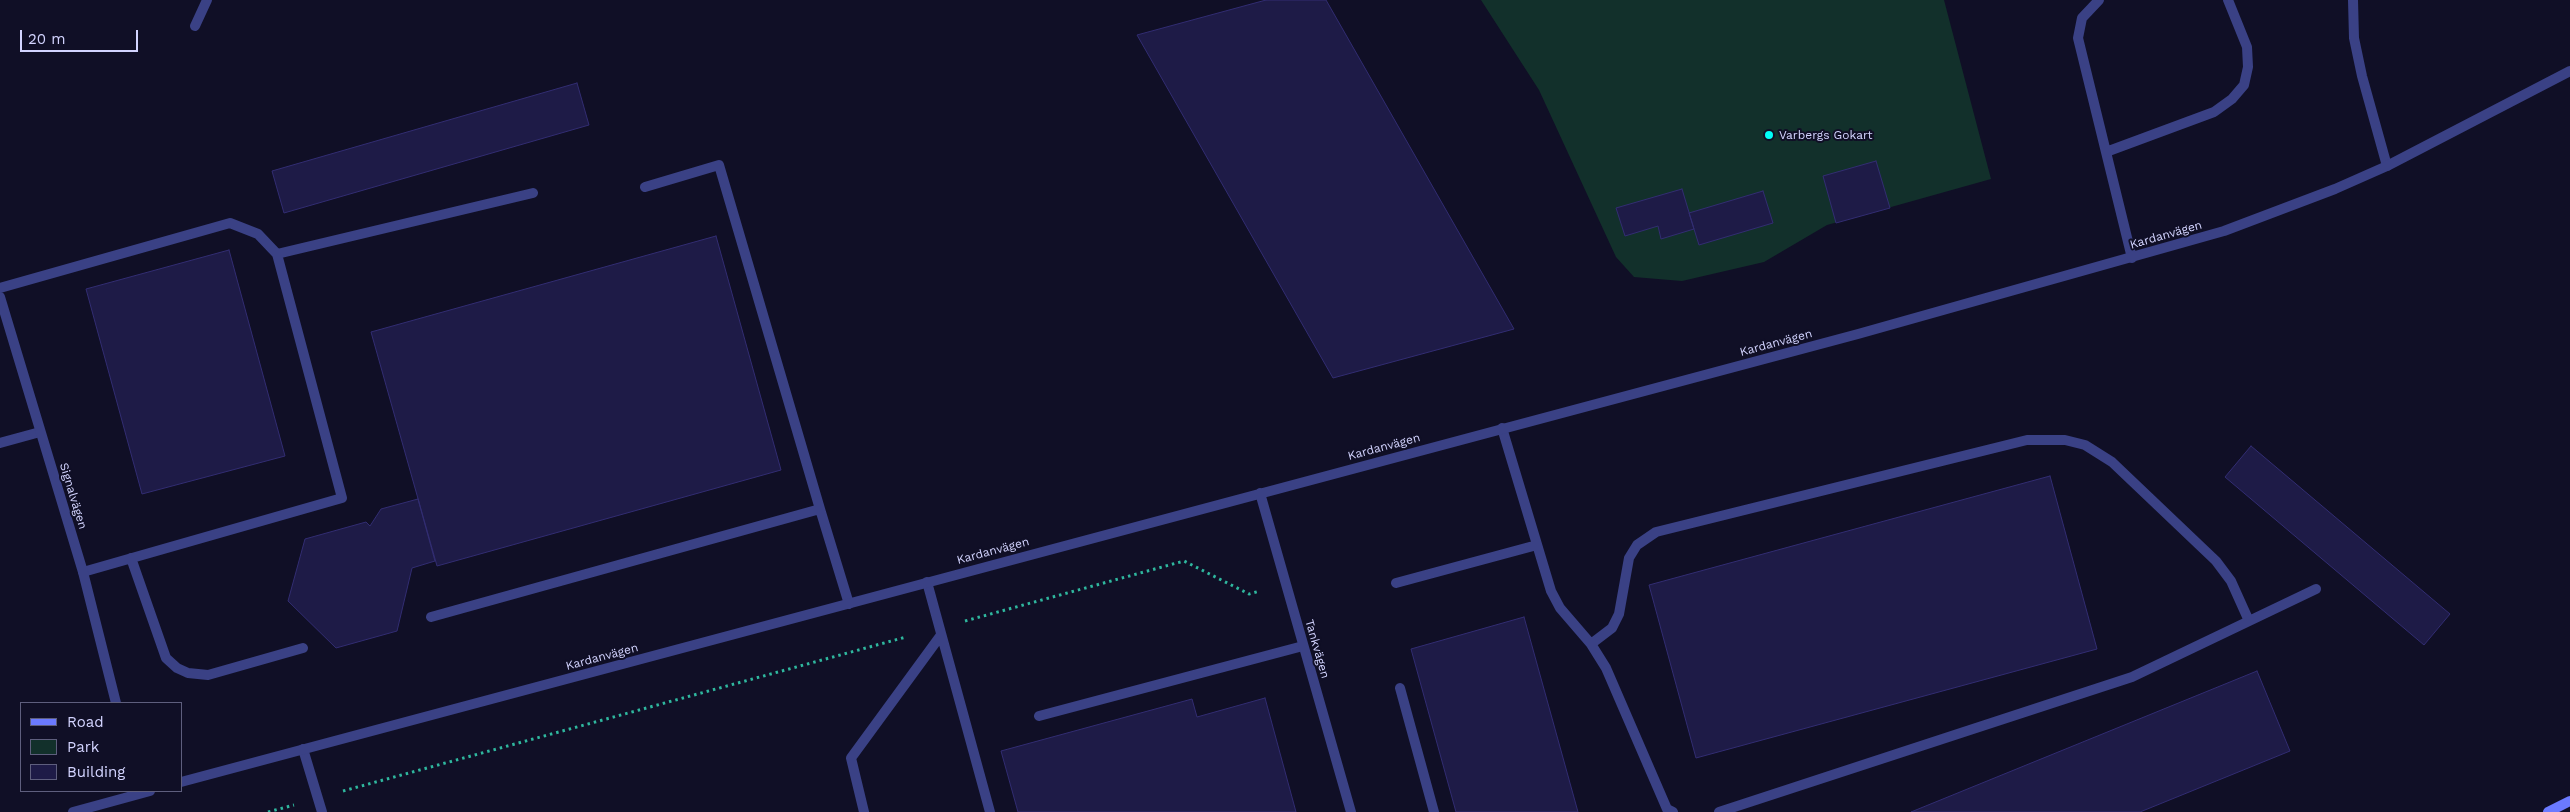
<!DOCTYPE html>
<meta charset="utf-8">
<style>
body{margin:0}
#map{position:relative;width:2570px;height:812px;overflow:hidden;background:#100f26;font-family:"Work Sans",sans-serif}
canvas{display:block}
.legend{position:absolute;left:20px;top:702px;width:162px;height:90px;box-sizing:border-box;background:#100f26;border:1px solid #5e5e7d;margin:0;padding:6px 9px;list-style:none;font-size:15px;color:#d3d4ff}
.legend li{display:flex;align-items:center;gap:10px;height:25px}
.legend b{width:25px;border:1px solid #5e5e7d}
.scale{position:absolute;left:20px;top:30px;width:118px;height:22px;box-sizing:border-box;border:2px solid #d3d4ff;border-top:0;padding-left:6px;font-size:15px;line-height:18px;white-space:nowrap;color:#d3d4ff;-webkit-text-stroke:4px #100f26;paint-order:stroke}
</style>
<div id="map">
<canvas width="2570" height="812"></canvas>
<ul class="legend">
<li><b style="height:6px;background:#6b7aff"></b>Road</li>
<li><b style="height:14px;background:#12302b"></b>Park</li>
<li><b style="height:14px;background:#1e1b47"></b>Building</li>
</ul>
<div class="scale">20 m</div>
</div>
<script>
const c = document.querySelector('canvas').getContext('2d');
c.lineJoin = 'round';
function fillPath(path, color) {
  c.fillStyle = color;
  c.fill(path, 'evenodd');
}
function toPath(rows) {
  const path = new Path2D();
  for (const r of rows) {
    path.moveTo(r[0], r[1]);
    for (let i = 2; i < r.length; i += 2) path.lineTo(r[i], r[i + 1]);
  }
  return path;
}
function trace(path, color, width, dash) {
  c.strokeStyle = color;
  c.lineWidth = width;
  c.lineCap = dash ? 'butt' : 'round';
  c.setLineDash(dash || []);
  c.stroke(path);
}
function drawText(font, color, halo, rows, align = 'center') {
  c.font = font + ' "Work Sans",sans-serif';
  c.lineWidth = 4;
  c.setLineDash([]);
  c.textBaseline = 'middle';
  c.strokeStyle = halo;
  c.fillStyle = color;
  for (const [text, x, y, turn = 0] of rows) {
    c.save();
    c.translate(x, y);
    c.rotate((+turn || 0) * Math.PI / 180);
    c.textAlign = isNaN(turn) ? turn : align;
    if (halo) c.strokeText(text, 0, 0);
    c.fillText(text, 0, 0);
    c.restore();
  }
}
fillPath(toPath([
 [1481,0,1944,0,1991,179,1827,225,1764,262,1682,281,1634,277,1616,257,1539,90]
]), '#12302b');
const building = toPath([
 [1266,0,1326,0,1514,329,1333,378,1137,35,1266,0],
 [577,83,589,125,284,213,272,171,577,83],
 [1876,161,1890,208,1836,223,1823,176,1876,161],
 [1682,189,1694,229,1661,239,1658,226,1625,236,1616,208,1682,189],
 [1763,191,1773,223,1699,245,1689,213,1763,191],
 [716,236,781,470,437,566,371,332,716,236],
 [229,250,285,456,142,494,86,289,229,250],
 [2251,446,2450,614,2424,645,2225,477,2251,446],
 [2050,476,2097,649,1696,758,1649,585,2050,476],
 [418,499,435,561,412,568,397,631,336,648,288,601,305,539,366,522,370,526,381,509,418,499],
 [1524,617,1578,812,1456,812,1411,649,1524,617],
 [2257,671,2290,751,2140,812,1911,812,2257,671],
 [1265,698,1296,812,1018,812,1001,751,1192,699,1197,717,1265,698]
]);
fillPath(building, '#1e1b47');
trace(building, '#322d72', 1);
trace(toPath([
 [965,621,1184,561,1249,594,1260,591],
 [343,791,906,637],
 [268,812,294,805]
]), '#2fb79e', 3, [2.5, 4]);
trace(toPath([
 [2099,0,2082,18,2078,38,2132,258],
 [2353,0,2354,38,2362,76,2387,166],
 [195,26,207,0],
 [2106,152,2214,112,2232,99,2244,85,2248,67,2247,47,2228,0],
 [645,187,719,165,820,509],
 [277,254,533,193],
 [0,288,230,223,258,234,277,254,342,498,83,572],
 [1502,428,1551,591,1560,608,1591,644,1606,668,1667,809,1673,812],
 [0,443,40,432],
 [131,558,166,658,177,668,188,673,208,675,303,648],
 [927,582,990,812],
 [1396,583,1537,545],
 [431,617,820,509,849,604],
 [1591,644,1612,628,1619,614,1629,558,1637,545,1656,532,2027,440,2065,440,2085,445,2112,462,2216,561,2231,581,2249,621],
 [1400,688,1434,812],
 [1039,716,1303,646],
 [303,749,322,812],
 [864,812,851,758,941,635],
 [1719,812,2132,677,2316,589]
]), '#3a4185', 10);
trace(toPath([
 [0,297,83,572,116,703],
 [1260,493,1351,812],
 [181,782,1858,334,2224,231,2335,189,2387,166,2570,71],
 [73,812,150,791]
]), '#3a4185', 10);
trace(toPath([
 [2548,812,2570,801]
]), '#6b7aff', 10);
for (const [x, y, r, color] of [
 [1769,135,5,"#00fef7"]
]) {
  const dot = new Path2D();
  dot.arc(x, y, r, 0, 2 * Math.PI);
  c.fillStyle = color;
  c.fill(dot);
  trace(dot, '#100f26', 2);
}
drawText('12px', '#d3d4ff', '#100f26', [
 ["Varbergs Gokart",1779,135]
], 'left');
drawText('12px', '#d3d4ff', '#100f26', [
 ["Kardanvägen",2166,235,-16],
 ["Kardanvägen",1776,343,-15],
 ["Kardanvägen",1384,447,-15],
 ["Signalvägen",73,496,73],
 ["Kardanvägen",993,551,-15],
 ["Tankvägen",1317,649,74],
 ["Kardanvägen",602,657,-15]
]);
</script>
